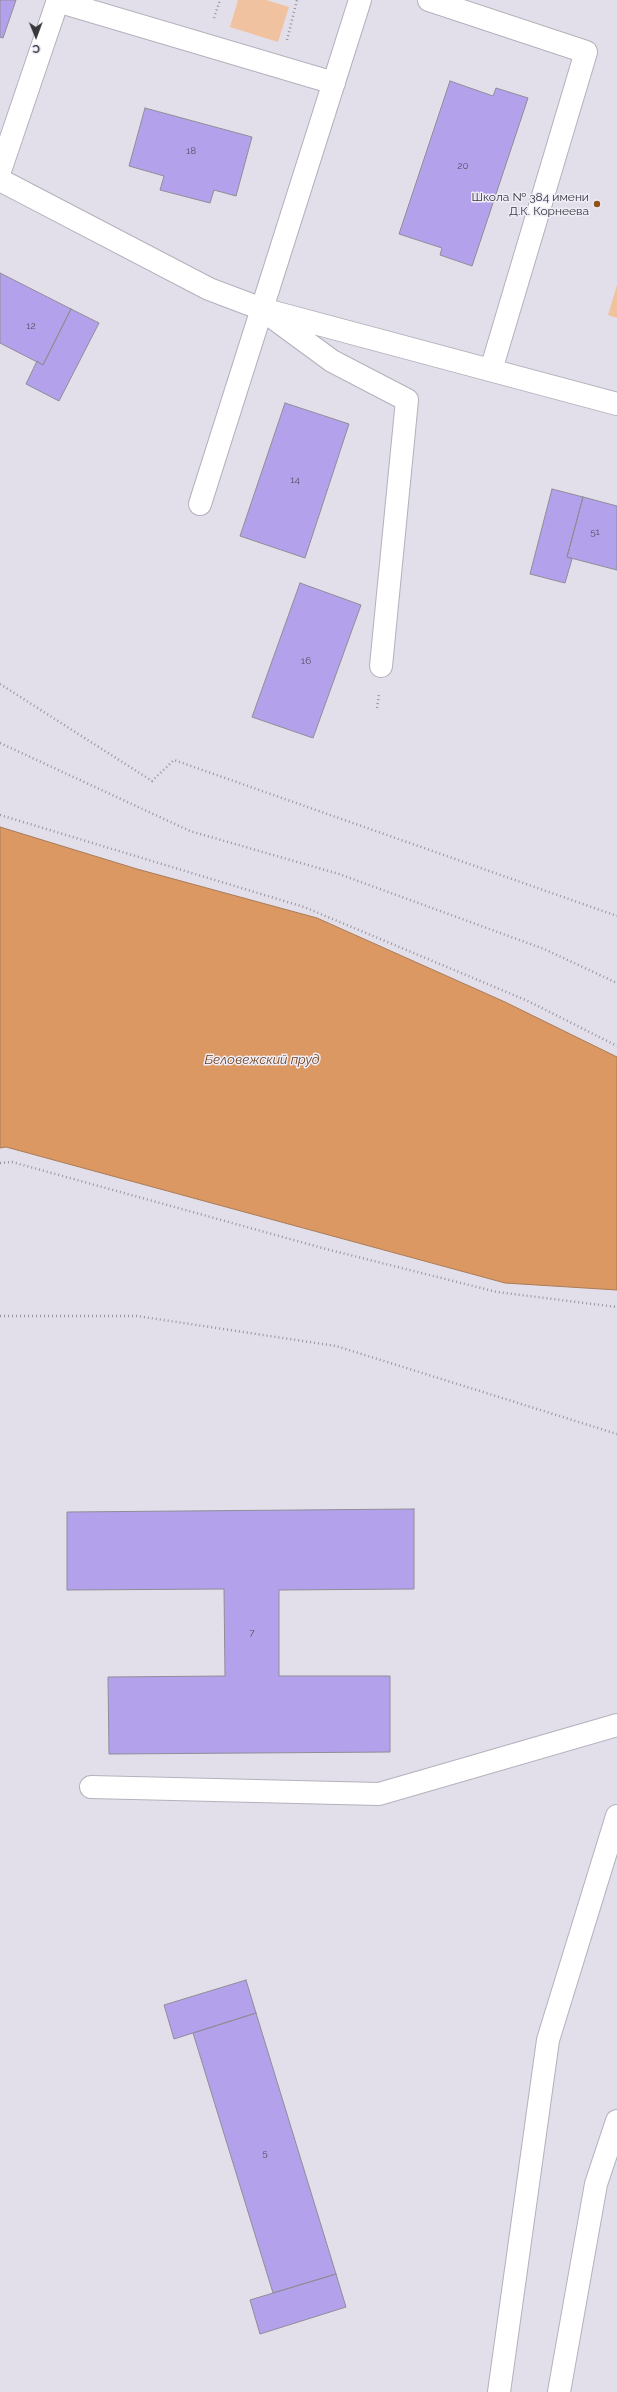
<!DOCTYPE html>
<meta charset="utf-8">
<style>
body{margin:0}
#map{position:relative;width:617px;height:2392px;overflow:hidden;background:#e2dfeb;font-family:Raleway,sans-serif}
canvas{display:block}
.north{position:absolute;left:16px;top:16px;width:40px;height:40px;-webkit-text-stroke:3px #efedf8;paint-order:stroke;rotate:179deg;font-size:11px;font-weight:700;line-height:16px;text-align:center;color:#38373b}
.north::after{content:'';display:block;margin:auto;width:14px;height:18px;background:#38373b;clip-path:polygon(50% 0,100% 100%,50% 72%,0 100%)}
</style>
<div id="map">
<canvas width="617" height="2392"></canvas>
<div class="north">С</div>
</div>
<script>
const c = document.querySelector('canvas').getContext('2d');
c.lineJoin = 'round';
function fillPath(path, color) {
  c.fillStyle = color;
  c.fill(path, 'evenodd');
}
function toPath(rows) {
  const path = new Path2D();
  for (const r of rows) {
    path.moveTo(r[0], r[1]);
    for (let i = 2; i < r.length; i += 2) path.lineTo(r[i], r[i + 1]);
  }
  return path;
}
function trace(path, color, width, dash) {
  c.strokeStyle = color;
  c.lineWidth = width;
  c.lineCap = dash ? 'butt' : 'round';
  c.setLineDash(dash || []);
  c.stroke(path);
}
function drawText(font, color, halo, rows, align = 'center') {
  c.font = font + ' Raleway,sans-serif';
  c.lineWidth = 3;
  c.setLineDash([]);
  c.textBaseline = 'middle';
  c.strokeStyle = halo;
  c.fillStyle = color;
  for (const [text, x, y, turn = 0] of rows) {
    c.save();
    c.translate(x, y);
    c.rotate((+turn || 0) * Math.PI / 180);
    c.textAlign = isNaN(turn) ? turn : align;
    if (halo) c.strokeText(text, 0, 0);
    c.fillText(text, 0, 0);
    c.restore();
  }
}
fillPath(toPath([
 [238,0,266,0,289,7,278,42,230,27],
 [617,285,617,318,608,315]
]), '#f1c29f');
const water = toPath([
 [0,827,137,869,317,918,505,1002,617,1057,617,1290,505,1283,6,1147,0,1148,0,827]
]);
fillPath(water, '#db9863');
trace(water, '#aa7b57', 1);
const building = toPath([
 [0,0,16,0,3,38,0,37,0,0],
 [450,81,493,96,496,88,528,98,472,266,440,255,442,248,399,234,450,81],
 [145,108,252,137,236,196,214,190,210,203,160,190,164,176,129,166,145,108],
 [0,273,71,309,43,365,0,343,0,273],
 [71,309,99,323,59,401,26,384,37,361,43,365,71,309],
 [285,403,349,424,305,558,240,536,285,403],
 [552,489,583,497,567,557,572,559,565,583,530,574,552,489],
 [583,497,617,506,617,570,567,557,583,497],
 [300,583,361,605,313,738,252,717,300,583],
 [414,1509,414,1589,279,1590,279,1676,390,1676,390,1752,109,1754,108,1677,225,1676,224,1589,67,1590,67,1512,414,1509],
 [246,1980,256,2013,174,2039,164,2005,246,1980],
 [256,2013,336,2274,273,2293,193,2033,256,2013],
 [336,2274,346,2307,260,2334,250,2300,336,2274]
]);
fillPath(building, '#b4a1eb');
trace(building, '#8f8d97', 1);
const minor = toPath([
 [429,0,586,52,491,370],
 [57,1,334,83],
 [0,171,58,0],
 [0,180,209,289,262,309,617,404],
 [272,317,332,361,407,400,381,666],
 [200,504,360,0],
 [91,1787,379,1794,617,1725],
 [499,2392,548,2040,617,1816],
 [559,2392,596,2184,617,2121]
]);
trace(minor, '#b3b1bc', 24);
trace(toPath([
 [214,18,220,0],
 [287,40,297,0],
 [0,684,152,781,174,760,617,916],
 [377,708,379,694],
 [0,743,190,831,339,874,544,949,617,983],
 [0,815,304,907,528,1001,617,1046],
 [0,1163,12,1162,326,1249,497,1292,617,1307],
 [0,1316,137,1316,336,1346,617,1434]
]), '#97959e', 2.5, [1, 3]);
trace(minor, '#fff', 22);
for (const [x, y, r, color] of [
 [597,204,4,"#905218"]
]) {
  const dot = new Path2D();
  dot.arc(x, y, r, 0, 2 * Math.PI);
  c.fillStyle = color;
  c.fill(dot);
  trace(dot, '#efedf8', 1.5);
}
drawText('10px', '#575267', null, [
 ["18",191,151],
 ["20",463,166],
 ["12",31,326],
 ["14",295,480],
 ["51",595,532],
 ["16",306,661],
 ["7",252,1633],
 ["5",265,2153]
]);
drawText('12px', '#38373b', '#efedf8', [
 ["Школа № 384 имени",589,197],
 ["Д.К. Корнеева",589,211]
], 'right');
drawText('italic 13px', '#6a3d16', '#efedf8', [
 ["Беловежский пруд",262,1060]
]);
</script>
